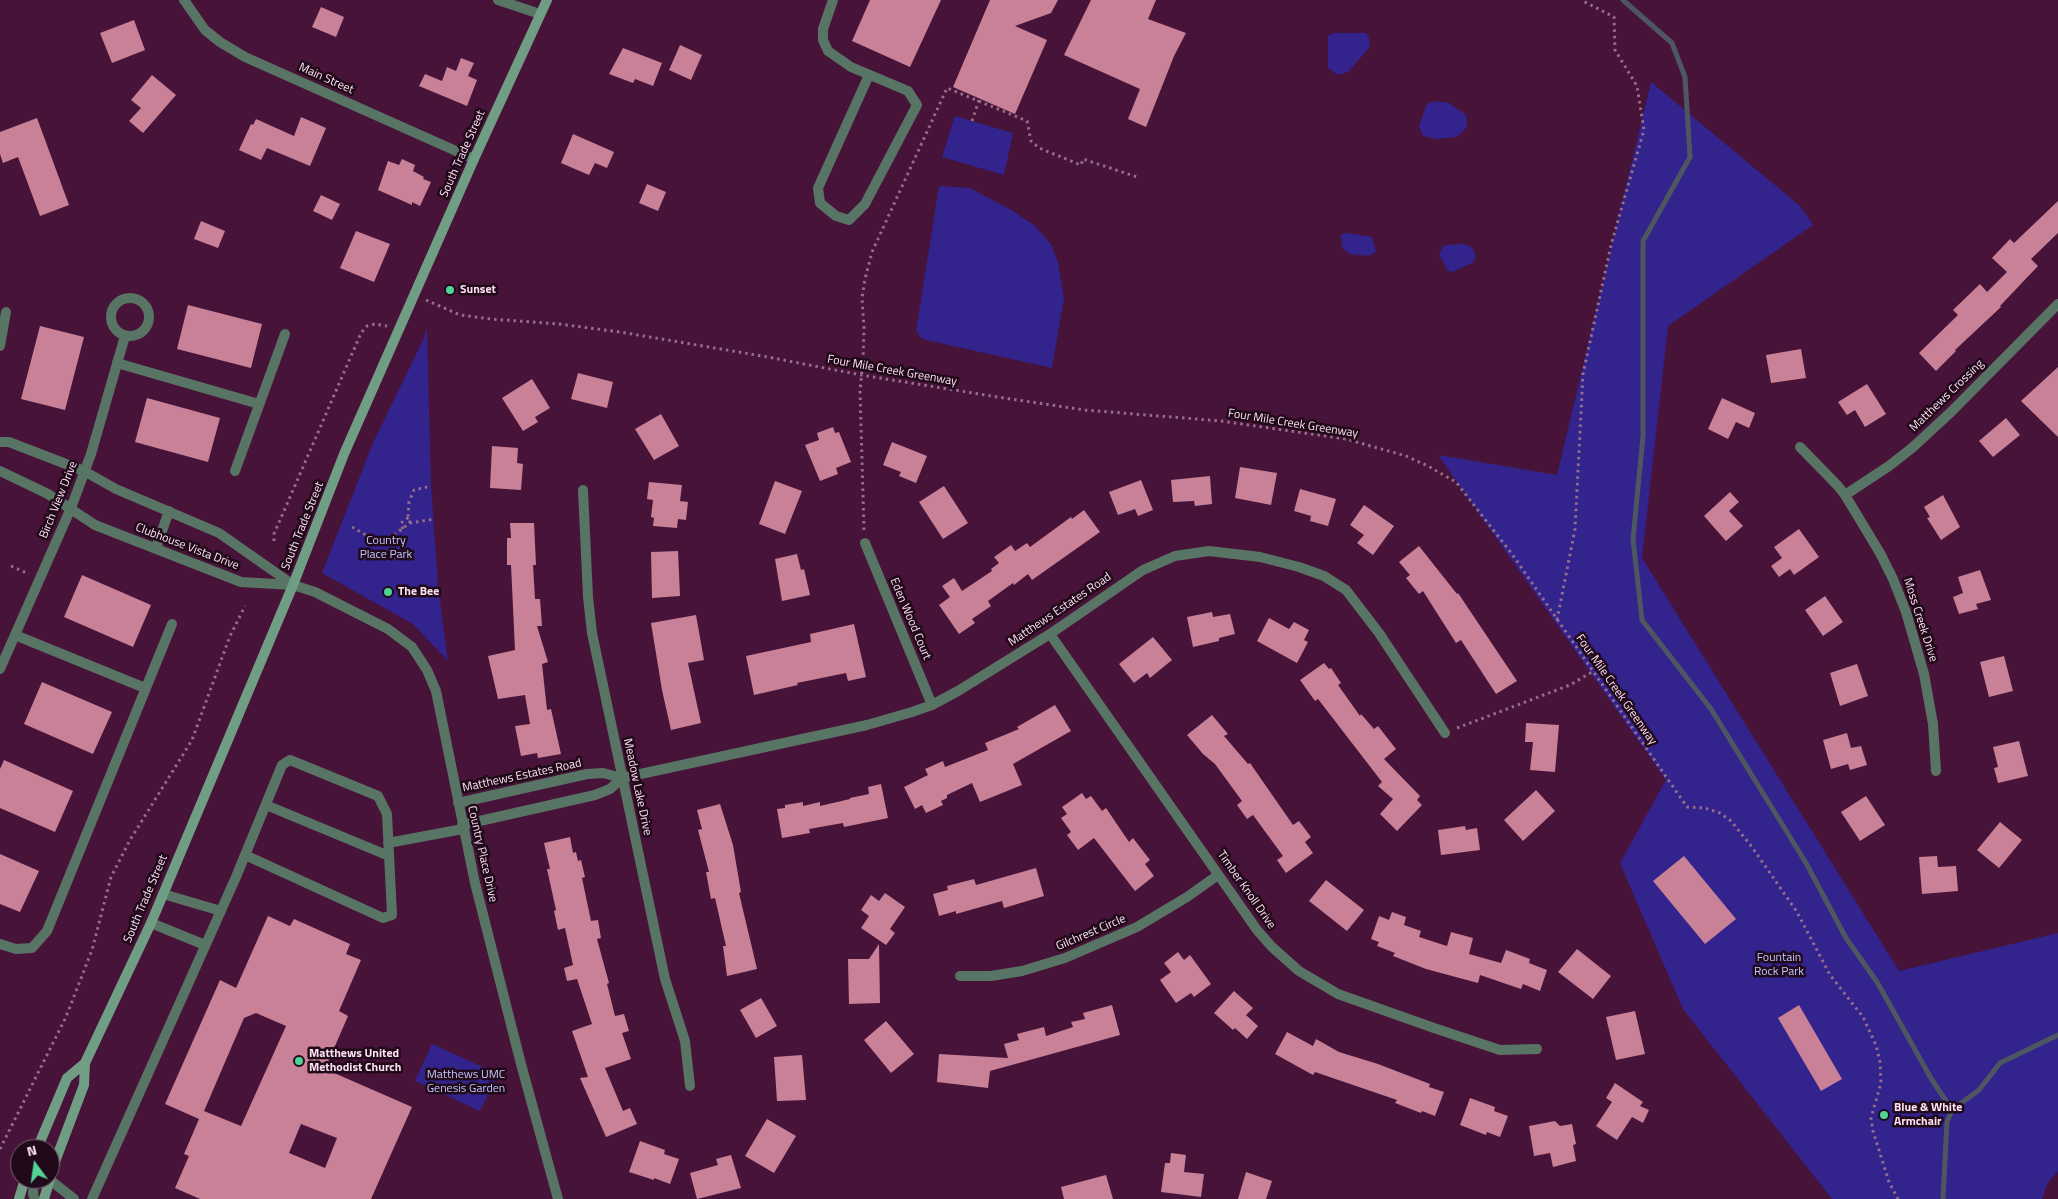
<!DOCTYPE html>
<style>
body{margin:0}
#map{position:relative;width:2058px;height:1199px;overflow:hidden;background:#471339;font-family:"Titillium Web",sans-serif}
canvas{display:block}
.north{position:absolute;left:10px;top:1139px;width:50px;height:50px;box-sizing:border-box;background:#200a1a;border:1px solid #786070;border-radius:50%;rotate:346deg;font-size:14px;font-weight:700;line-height:20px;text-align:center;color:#fde1f2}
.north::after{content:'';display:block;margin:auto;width:18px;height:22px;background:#51d398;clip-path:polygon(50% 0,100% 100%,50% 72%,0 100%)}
</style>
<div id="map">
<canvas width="2058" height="1199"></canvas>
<div class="north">N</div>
</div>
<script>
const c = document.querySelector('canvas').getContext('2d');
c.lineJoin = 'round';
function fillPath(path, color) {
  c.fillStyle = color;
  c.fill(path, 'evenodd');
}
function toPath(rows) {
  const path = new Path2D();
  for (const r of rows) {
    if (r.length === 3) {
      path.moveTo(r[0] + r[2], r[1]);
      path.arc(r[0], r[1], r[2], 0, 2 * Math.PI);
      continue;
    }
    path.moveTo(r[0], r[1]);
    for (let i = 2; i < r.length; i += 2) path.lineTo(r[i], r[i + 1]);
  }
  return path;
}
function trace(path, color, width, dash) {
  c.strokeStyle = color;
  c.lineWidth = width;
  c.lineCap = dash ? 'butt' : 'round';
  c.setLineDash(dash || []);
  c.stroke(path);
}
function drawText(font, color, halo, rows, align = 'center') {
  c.font = font + ' "Titillium Web",sans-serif';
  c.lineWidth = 5;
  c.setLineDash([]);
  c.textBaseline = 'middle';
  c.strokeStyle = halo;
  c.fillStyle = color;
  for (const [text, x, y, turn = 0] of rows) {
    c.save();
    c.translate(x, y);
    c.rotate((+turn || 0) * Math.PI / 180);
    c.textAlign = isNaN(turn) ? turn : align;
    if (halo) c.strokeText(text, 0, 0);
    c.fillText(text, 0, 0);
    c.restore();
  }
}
fillPath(toPath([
 [1333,33,1366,33,1369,38,1370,47,1348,72,1338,75,1328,68,1328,36],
 [1651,82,1800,206,1813,225,1668,326,1642,558,1899,971,2058,933,2058,1171,2047,1184,2042,1199,1832,1199,1683,1009,1620,863,1666,780,1438,455,1557,475],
 [1435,101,1449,103,1466,115,1467,127,1457,137,1436,139,1423,136,1419,126,1427,104],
 [955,116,1013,133,1004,175,942,157],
 [939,186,970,188,1013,211,1035,226,1051,244,1058,262,1064,298,1052,368,922,339,916,331],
 [1346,233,1372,237,1376,252,1368,256,1350,254,1342,248,1341,235],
 [1456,244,1464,244,1471,247,1475,253,1475,259,1472,263,1452,272,1448,271,1439,255,1443,246],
 [427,328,431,486,438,586,448,661,413,624,322,573,373,443,423,340],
 [432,1044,498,1074,480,1111,415,1081]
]), '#32238d');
trace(toPath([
 [1623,0,1672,43,1685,77,1690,157,1643,241,1643,436,1633,539,1642,620,1711,709,1806,863,1846,938,1877,982,1932,1080,1952,1110],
 [1943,1199,1947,1122,1952,1110,1979,1090,2000,1063,2058,1035]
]), '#4e5761', 5);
fillPath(toPath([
 [870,0,941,0,910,67,852,41],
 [990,0,1058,0,1051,13,1015,26,1047,40,1015,114,953,87],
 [1091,0,1156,0,1148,19,1186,33,1174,56,1146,127,1128,119,1140,89,1064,55],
 [321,7,344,17,336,37,312,27],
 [134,20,145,50,112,63,100,33],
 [680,45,702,55,691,80,669,70],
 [623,48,662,63,653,86,635,79,633,83,609,74],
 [461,58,474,63,468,76,477,80,467,106,419,86,425,74,442,81,447,67,456,71],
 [152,75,176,95,143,133,129,121,141,108,131,100],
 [301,117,326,128,310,166,267,148,261,160,239,150,251,124,253,125,256,119,294,136],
 [37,118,69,205,40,216,18,157,3,163,0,154,0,132],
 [573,134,614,152,607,168,595,163,589,175,561,163],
 [402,159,415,165,413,171,424,177,423,179,431,182,420,206,412,202,412,205,378,190,388,161,399,165],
 [647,184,666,192,658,211,639,203],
 [321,195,340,204,332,220,313,211],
 [2058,201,2058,233,2031,259,2038,266,2000,306,2001,307,1955,350,1956,351,1936,371,1919,353,1958,315,1953,310,1980,284,1987,292,2007,272,1992,258,2010,239,2014,243],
 [201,221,225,231,218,248,194,239],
 [356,231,390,244,374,282,340,268],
 [188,305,262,324,251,368,177,349],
 [40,326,84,337,65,410,21,399],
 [1801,349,1806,378,1771,383,1766,355],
 [2058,367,2058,437,2021,401],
 [578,373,613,382,607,408,571,399],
 [532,379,550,408,535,417,538,422,523,431,502,398],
 [1867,384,1886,414,1865,427,1855,410,1847,415,1838,402],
 [147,398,220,418,208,462,135,442],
 [1722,398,1755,413,1749,428,1736,422,1728,439,1708,429],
 [661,414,679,446,654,460,635,429],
 [2006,418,2020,435,1993,457,1979,441],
 [833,427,835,433,839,432,851,462,836,468,838,474,820,481,805,445,819,440,817,433],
 [892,442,927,456,916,483,899,476,901,472,883,465],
 [492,446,518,448,517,463,523,464,521,490,490,488],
 [1240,467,1277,473,1271,505,1235,498],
 [1210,476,1212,504,1195,506,1194,501,1173,502,1171,480],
 [1141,480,1153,510,1138,516,1135,509,1118,515,1109,492],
 [775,481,802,491,785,534,759,524],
 [649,482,682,485,680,501,688,502,686,520,678,519,677,528,653,526,654,518,651,517,653,500,647,499],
 [944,486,968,523,943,539,919,502],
 [1300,489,1336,499,1328,526,1310,521,1311,516,1294,511],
 [1730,492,1739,502,1729,511,1743,526,1726,541,1704,516],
 [1943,495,1960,527,1941,540,1927,518,1930,517,1924,507],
 [1364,505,1394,526,1373,555,1357,543,1364,535,1350,525],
 [1084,510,1100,532,1032,580,1028,574,1014,585,1013,583,988,601,991,606,972,619,975,623,959,634,939,605,950,597,942,586,954,578,962,591,992,571,991,569,999,563,994,557,1011,545,1015,551,1027,543,1030,547,1071,517,1072,519],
 [510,523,534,523,536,565,533,565,535,599,540,599,542,626,537,626,548,662,542,664,547,710,551,709,561,754,538,758,537,753,521,756,515,726,530,724,525,695,498,699,488,656,515,650,511,565,507,565,507,538,511,538],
 [1799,529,1819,557,1794,575,1790,569,1779,577,1771,566,1782,558,1774,547],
 [1419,546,1457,594,1458,593,1517,681,1496,694,1461,640,1456,643,1423,591,1419,594,1406,578,1410,575,1399,562],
 [678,551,680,596,652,598,651,552],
 [797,554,801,570,804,569,810,595,782,601,775,559],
 [1980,570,1991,600,1976,604,1978,609,1959,614,1953,597,1963,593,1958,577],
 [82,575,151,605,133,647,64,617],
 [1825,596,1843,622,1823,636,1805,610],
 [1212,612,1213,617,1230,614,1235,634,1219,638,1219,641,1193,647,1187,617],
 [696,615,704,660,688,663,701,723,671,730,662,690,651,623],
 [1269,618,1289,629,1294,622,1309,630,1304,640,1308,642,1297,663,1257,641],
 [854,624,866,677,848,681,846,673,797,683,798,685,754,695,746,656,811,642,810,634],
 [1153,637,1172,660,1150,678,1147,673,1134,683,1119,664],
 [2004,656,2013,691,1989,697,1980,662],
 [1324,663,1329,669,1331,668,1341,683,1338,685,1360,716,1361,714,1374,729,1378,726,1396,749,1384,759,1420,796,1417,800,1422,805,1397,831,1380,814,1393,799,1378,786,1382,782,1318,699,1315,701,1300,680],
 [1857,664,1868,696,1840,706,1830,673],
 [42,682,112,712,93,754,24,724],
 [1055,705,1071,731,1013,764,1022,785,980,802,972,783,947,795,947,798,941,801,943,805,926,813,922,805,915,809,904,787,928,775,925,769,943,761,945,767,988,750,985,743,1019,729,1017,727],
 [1212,715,1228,734,1224,736,1248,764,1250,763,1293,825,1299,821,1311,837,1305,842,1313,853,1286,873,1277,860,1283,856,1253,815,1247,819,1237,805,1242,801,1215,764,1203,754,1187,735],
 [1526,723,1559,725,1555,772,1530,770,1533,742,1525,742],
 [1847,733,1851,748,1861,746,1867,765,1850,770,1848,764,1831,769,1823,740],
 [2019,741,2028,776,1998,783,1994,768,1998,767,1993,747],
 [4,760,73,791,55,832,0,808,0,769],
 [881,784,888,818,844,827,843,823,809,829,810,833,782,838,777,809,785,808,785,805,803,802,803,806,820,802,820,806,850,799,850,798,869,794,868,787],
 [1536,790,1555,811,1523,841,1504,820],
 [1082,793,1086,799,1091,796,1102,811,1106,808,1129,842,1133,838,1150,860,1145,864,1154,876,1135,891,1094,838,1078,850,1067,835,1071,832,1061,818,1067,814,1062,807],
 [1866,796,1885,825,1860,841,1841,812],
 [720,804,733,845,741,892,739,893,757,969,727,976,723,946,726,946,715,898,711,899,706,872,709,872,698,830,702,829,697,810],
 [2000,822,2022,840,1999,868,1977,850],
 [1465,826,1466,830,1477,828,1480,850,1441,855,1438,830],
 [570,837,573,853,576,852,578,861,581,860,585,877,582,878,591,921,598,920,601,938,597,939,609,983,607,984,615,1016,624,1014,629,1031,622,1033,631,1059,605,1068,623,1111,630,1108,637,1124,606,1137,580,1078,588,1077,572,1031,592,1024,577,979,567,981,564,968,573,965,565,928,558,930,554,911,556,910,547,869,550,869,544,843],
 [0,854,39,871,20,912,0,904],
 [1684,856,1736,919,1705,944,1653,881],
 [1937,856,1938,867,1956,866,1958,891,1922,894,1919,857],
 [1036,868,1044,896,1004,908,1002,901,956,914,956,911,939,916,933,894,948,890,947,886,974,879,976,885],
 [1326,880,1364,910,1347,931,1309,901],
 [885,893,905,907,890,929,895,933,886,945,861,928,869,916,861,910,871,895,879,901],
 [1392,912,1406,917,1404,925,1421,931,1419,937,1447,946,1451,932,1473,938,1469,954,1501,963,1506,950,1530,959,1529,963,1547,970,1540,991,1523,984,1521,989,1480,975,1478,983,1426,969,1393,956,1395,953,1377,946,1379,942,1371,939,1379,916,1389,920],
 [268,916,290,926,294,919,350,944,346,954,361,960,339,1011,348,1016,325,1069,412,1107,371,1199,200,1199,175,1188,189,1156,184,1154,199,1119,165,1104,220,980,236,988],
 [256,1013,286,1026,241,1126,204,1111,244,1018],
 [301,1124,337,1138,325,1168,289,1153],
 [879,944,880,1003,849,1004,848,959,869,959],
 [1577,949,1611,976,1593,999,1558,972],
 [1178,952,1184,960,1190,955,1211,984,1194,997,1191,993,1176,1003,1160,980,1171,972,1164,963],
 [1234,991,1253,1008,1246,1015,1258,1026,1247,1039,1235,1028,1233,1030,1214,1013],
 [761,998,777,1026,756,1038,740,1010],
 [1112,1005,1120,1035,990,1071,988,1088,937,1082,939,1054,1008,1058,1004,1044,1019,1040,1017,1034,1044,1027,1046,1036,1073,1027,1071,1022,1085,1019,1083,1013],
 [1799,1005,1842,1079,1821,1091,1778,1018],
 [1635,1011,1645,1054,1616,1060,1606,1017],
 [886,1021,914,1054,891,1073,864,1040],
 [1287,1032,1313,1046,1316,1039,1339,1052,1378,1064,1430,1084,1429,1087,1444,1092,1435,1116,1422,1111,1421,1113,1395,1103,1397,1100,1315,1072,1313,1075,1275,1054],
 [802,1055,806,1100,777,1101,774,1057],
 [1615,1083,1643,1102,1640,1106,1649,1110,1643,1123,1632,1117,1617,1140,1596,1126,1612,1102,1606,1098],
 [1470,1098,1495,1107,1494,1111,1508,1116,1500,1137,1487,1132,1486,1135,1460,1125],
 [767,1119,796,1136,774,1173,745,1156],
 [1555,1121,1560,1126,1572,1124,1576,1144,1573,1145,1576,1161,1553,1167,1550,1153,1534,1156,1529,1126],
 [640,1141,665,1150,664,1154,679,1159,670,1184,654,1178,654,1180,629,1172],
 [1171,1153,1186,1155,1184,1172,1204,1174,1201,1197,1161,1192,1165,1163,1170,1163],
 [731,1155,741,1188,697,1199,690,1173,718,1165,716,1159],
 [1246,1172,1272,1181,1266,1199,1238,1199],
 [1106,1175,1113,1199,1064,1199,1061,1187]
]), '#c98197');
trace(toPath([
 [972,121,979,100],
 [426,300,460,315,491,319,559,324,620,332,768,357,861,375,1004,398,1085,410,1221,421,1346,439,1406,456,1428,466,1456,482,1512,554,1687,807,1705,808,1720,813,1731,821,1752,847,1797,912,1830,975,1863,1017,1876,1045,1880,1062,1881,1083,1871,1118,1873,1131,1889,1182,1898,1199],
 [410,523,408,515,409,502,414,490,431,486],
 [352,527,366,535,382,539,391,537,410,523,435,519],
 [403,529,401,523,409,517],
 [864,530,860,391,863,360,864,328,862,298,865,279,872,252,947,88,1027,121,1031,141,1039,148,1081,165,1083,159,1140,178],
 [274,541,274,534,361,333,367,326,375,324,387,326],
 [11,566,29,574],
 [1557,620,1575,529,1583,374,1611,245,1644,130,1637,86,1615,50,1614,17,1581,0],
 [1457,728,1570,685,1592,672],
 [0,1149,66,1017,92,950,111,877,130,840,192,740,230,636,245,606]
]), '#966d8a', 3, [2.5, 4]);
trace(toPath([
 [498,0,540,14],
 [833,0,823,29,823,40,828,51,851,67,908,91,917,105,865,204,849,220,836,216,820,203,818,188,869,75],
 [0,346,6,312],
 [117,363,259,404],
 [235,471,285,334],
 [156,548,169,511],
 [15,635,145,688],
 [266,805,389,856],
 [388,843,463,829],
 [163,894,221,911],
 [151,923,205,945],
 [0,944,16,949,32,948,47,931,172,624],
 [34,1179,33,1194,35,1199],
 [50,1180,74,1199],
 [92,1199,236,877,282,765,290,760,378,796,387,814,392,915,383,918,245,855]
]), '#587464', 10);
trace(toPath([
 [184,0,205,30,220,42,245,57,474,159],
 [130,317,19],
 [0,442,9,442,84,471,116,489,219,533,292,584],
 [1800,447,1838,486,1845,495,1880,553,1893,579,1906,612,1924,674,1933,724,1936,771],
 [0,471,48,494,95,525,241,582,293,585,315,592,388,629,412,647,427,670,436,691,475,883,521,1064,558,1199],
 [583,490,588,597,592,633,665,979,685,1041,690,1086],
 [1845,495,1889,466,1912,448,1951,412,2058,304],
 [865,543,932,705],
 [1050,634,1257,930,1272,947,1299,971,1338,994,1434,1028,1500,1050,1537,1049],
 [0,669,71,508,91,454,125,336],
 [458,803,587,774,603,773,622,778,867,725,912,712,932,705,958,691,1050,634,1143,570,1175,556,1209,551,1260,557,1299,567,1324,576,1346,590,1379,633,1445,733],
 [462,825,595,795,610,789,622,778],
 [960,976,991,976,1022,971,1065,958,1137,927,1187,897,1218,875]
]), '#587464', 10);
trace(toPath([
 [37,1149,67,1078,85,1063],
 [19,1199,25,1179],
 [44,1199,56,1159,84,1085,85,1063,151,923,293,585,344,454,474,159,547,0]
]), '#6f9e85', 10);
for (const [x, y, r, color] of [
 [450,290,5,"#51d398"],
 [388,592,5,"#51d398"],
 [299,1061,5,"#51d398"],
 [1884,1115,5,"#51d398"]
]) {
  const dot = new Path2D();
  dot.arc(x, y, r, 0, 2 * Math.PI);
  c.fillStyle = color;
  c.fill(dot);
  trace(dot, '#200a1a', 2);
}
drawText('12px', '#fde1f2', '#200a1a', [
 ["Main Street",326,79,24],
 ["South Trade Street",463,154,-66],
 ["Four Mile Creek Greenway",892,371,10],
 ["Matthews Crossing",1947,396,-44],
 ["Four Mile Creek Greenway",1293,424,9],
 ["Birch View Drive",59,500,-68],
 ["South Trade Street",303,526,-68],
 ["Clubhouse Vista Drive",187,547,21],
 ["Matthews Estates Road",1060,610,-34],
 ["Eden Wood Court",910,619,67],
 ["Moss Creek Drive",1920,620,72],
 ["Four Mile Creek Greenway",1616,690,55],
 ["Matthews Estates Road",522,776,-12],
 ["Meadow Lake Drive",637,787,78],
 ["Country Place Drive",482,854,77],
 ["Timber Knoll Drive",1246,890,55],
 ["South Trade Street",146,899,-67],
 ["Gilchrest Circle",1091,933,-23]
]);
drawText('bold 12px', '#fde1f2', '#200a1a', [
 ["Sunset",460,290],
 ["The Bee",398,592],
 ["Matthews United",309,1054],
 ["Methodist Church",309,1068],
 ["Blue & White",1894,1108],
 ["Armchair",1894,1122]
], 'left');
drawText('12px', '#c1c6ff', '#200a1a', [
 ["Country",386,541],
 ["Place Park",386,555],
 ["Fountain",1779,958],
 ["Rock Park",1779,972],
 ["Matthews UMC",466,1075],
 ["Genesis Garden",466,1089]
]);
</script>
